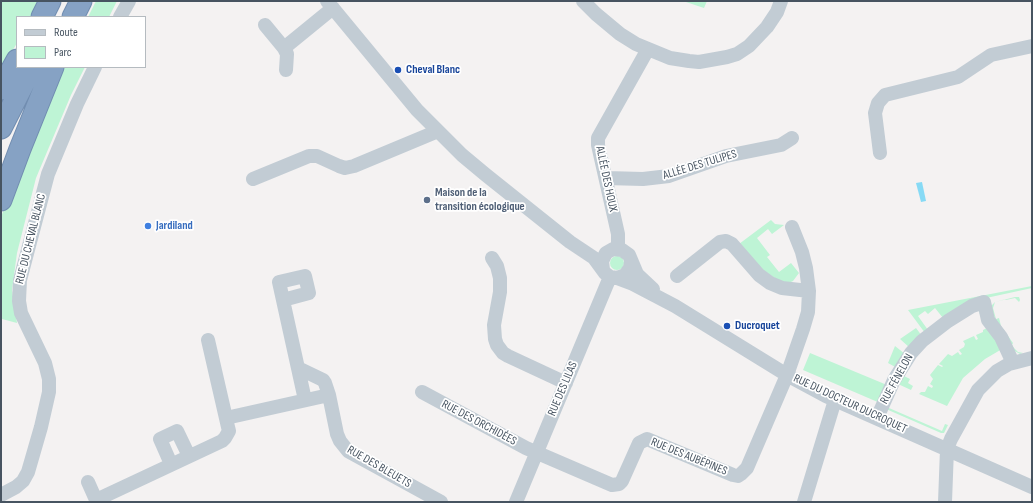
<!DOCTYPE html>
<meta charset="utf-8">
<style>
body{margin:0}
#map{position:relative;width:1033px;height:503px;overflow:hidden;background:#f4f2f2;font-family:"Sofia Sans Condensed",sans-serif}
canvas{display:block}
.frame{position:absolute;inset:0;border:2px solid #475461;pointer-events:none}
.legend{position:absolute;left:16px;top:16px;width:130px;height:52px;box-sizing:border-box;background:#fff;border:1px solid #b5bbc0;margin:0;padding:5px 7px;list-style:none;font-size:12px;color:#475461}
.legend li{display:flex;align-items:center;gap:8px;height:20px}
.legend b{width:20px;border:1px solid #b5bbc0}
</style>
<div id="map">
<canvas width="1033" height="503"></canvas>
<div class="frame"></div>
<ul class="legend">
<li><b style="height:5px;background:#c2ccd4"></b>Route</li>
<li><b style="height:11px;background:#bef4d5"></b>Parc</li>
</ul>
</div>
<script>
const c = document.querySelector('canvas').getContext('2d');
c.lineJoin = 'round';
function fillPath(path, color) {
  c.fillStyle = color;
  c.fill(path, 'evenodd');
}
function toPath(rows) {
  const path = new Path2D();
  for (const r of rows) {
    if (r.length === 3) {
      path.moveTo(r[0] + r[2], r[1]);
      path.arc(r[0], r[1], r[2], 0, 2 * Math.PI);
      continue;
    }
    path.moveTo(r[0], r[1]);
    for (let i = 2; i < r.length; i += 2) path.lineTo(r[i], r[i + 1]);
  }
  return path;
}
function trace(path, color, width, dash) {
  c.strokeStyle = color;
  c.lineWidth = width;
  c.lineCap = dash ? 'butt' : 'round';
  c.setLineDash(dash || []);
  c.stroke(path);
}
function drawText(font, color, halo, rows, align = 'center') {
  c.font = font + ' "Sofia Sans Condensed",sans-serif';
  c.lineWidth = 3.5;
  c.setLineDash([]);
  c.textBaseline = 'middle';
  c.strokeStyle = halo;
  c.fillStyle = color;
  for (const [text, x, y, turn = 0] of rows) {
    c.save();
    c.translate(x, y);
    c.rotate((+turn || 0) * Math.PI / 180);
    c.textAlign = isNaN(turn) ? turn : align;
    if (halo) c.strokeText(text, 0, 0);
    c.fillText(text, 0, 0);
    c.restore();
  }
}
fillPath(toPath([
 [1,1,41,1,32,17,17,17,17,43,1,70],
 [96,1,117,1,109,17,88,17],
 [683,1,707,1,704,8],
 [64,67,85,67,71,95,36,178,17,253,12,290,17,323,2,319,1,321,1,217,28,145],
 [771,220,775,224,784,225,772,234,768,229,757,238,770,255,767,257,779,272,791,263,799,273,793,281,789,283,782,283,763,270,739,244],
 [617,263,7],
 [1032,286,1032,288,977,300,943,318,935,308,928,314,925,311,918,316,928,330,925,333,908,310],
 [1015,297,1019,297,1020,300,1019,302,1015,298,1006,300,1006,299,995,302,993,308,996,319,999,318,1001,326,1013,343,1012,345,1014,348,1018,352,1023,353,1020,354,1013,350,991,311,992,305,995,302],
 [978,310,1002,349,985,359,963,378,947,406,919,394,921,392,925,392,928,386,932,388,933,386,930,384,933,379,930,375,938,365,942,367,943,366,939,364,948,354,952,356,958,352,960,355,962,354,959,350,964,347,965,344,963,341,974,336,976,340,978,339,976,335,983,332,983,330,987,328],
 [916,328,922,336,910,348,900,339],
 [895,346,905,354,897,368,888,363],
 [810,353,887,385,880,403,803,370],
 [902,375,910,379,908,383,913,386,911,390,898,384],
 [889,408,942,431,945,424,948,425,944,433,941,433,886,409]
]), '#bef4d5');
fillPath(toPath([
 [922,182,926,201,921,202,916,183]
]), '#87daf5');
const highway = toPath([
 [42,17,50,1],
 [73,17,81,1],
 [1,89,17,60],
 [1,128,32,67],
 [1,200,20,149,53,67]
]);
trace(highway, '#718db0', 23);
trace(toPath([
 [327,1,417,110,462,155,486,175,570,242,594,258,605,273,610,277,617,278,625,275,630,268,631,262],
 [583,1,596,14,620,34,636,44,670,58,689,61,699,62,727,57,737,54,749,46,767,27,777,12,781,1],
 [120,17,129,1],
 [265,25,284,48,333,8],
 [284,48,287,54,286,70],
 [880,153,875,113,878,103,885,95,958,77,991,55,1032,46],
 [606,178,643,179,669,176,726,156,781,145,792,138],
 [253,179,309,156,317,156,339,166,345,168,354,166,438,131],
 [618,249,618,234,598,145,598,138,648,49],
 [492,258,497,266,500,278,500,292,494,325,495,339,497,345,503,353,508,356,566,383],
 [603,270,602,261,606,253,613,249,622,250,629,255,637,274,653,289],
 [677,276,720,242,726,241,732,244,759,275,770,283,782,288,809,291],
 [617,278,633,284,675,306,787,375,826,396,1032,487],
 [283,300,309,293,305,276,279,282,305,400],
 [298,368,323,380,325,383,329,395,337,434,340,441,348,451,441,502],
 [422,392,526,448,612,485,619,484,622,481,639,443,647,439,733,475,738,476,741,474,747,468,787,375,803,329,808,312,809,291,806,268,802,252,792,227],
 [226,418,329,395],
 [877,418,894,380,911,353,922,341,948,321,972,306,984,302,988,320,1001,337,1013,363],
 [171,464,160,439,177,431,189,456],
 [88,482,96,500,222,441,225,438,229,431,228,427,208,340],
 [1,495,16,487,23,481,28,472,41,427,49,392,49,379,45,363,21,313,19,301,20,280,48,174,77,104,95,67],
 [516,502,610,277],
 [804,502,835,400],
 [945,502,947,449,951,439,978,390,997,371,1009,364,1032,358]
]), '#c2ccd4', 14);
trace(highway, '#86a2c4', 21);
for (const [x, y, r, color] of [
 [398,70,4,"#1a4fb4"],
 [427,200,4,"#5c6f8a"],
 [148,226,4,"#3f7fe0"],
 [727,326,4,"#1a4fb4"]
]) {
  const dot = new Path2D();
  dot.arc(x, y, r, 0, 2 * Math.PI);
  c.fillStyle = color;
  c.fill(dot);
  trace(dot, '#fff', 1.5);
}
drawText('bold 12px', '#164399', '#fff', [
 ["Cheval Blanc",406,70],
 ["Ducroquet",735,326]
], 'left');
drawText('12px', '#475461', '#fff', [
 ["ALLÉE DES TULIPES",700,165,-17],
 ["ALLÉE DES HOUX",606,179,78],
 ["RUE DU CHEVAL BLANC",31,239,-76],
 ["RUE FÉNELON",897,379,-61],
 ["RUE DES LILAS",563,389,-67],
 ["RUE DU DOCTEUR DUCROQUET",850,404,25],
 ["RUE DES ORCHIDÉES",479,423,28],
 ["RUE DES AUBÉPINES",689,457,22],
 ["RUE DES BLEUETS",379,467,30]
]);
drawText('bold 12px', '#4e5e75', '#fff', [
 ["Maison de la",435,193],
 ["transition écologique",435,207]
], 'left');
drawText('bold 12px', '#366cbe', '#fff', [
 ["Jardiland",156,226]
], 'left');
</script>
